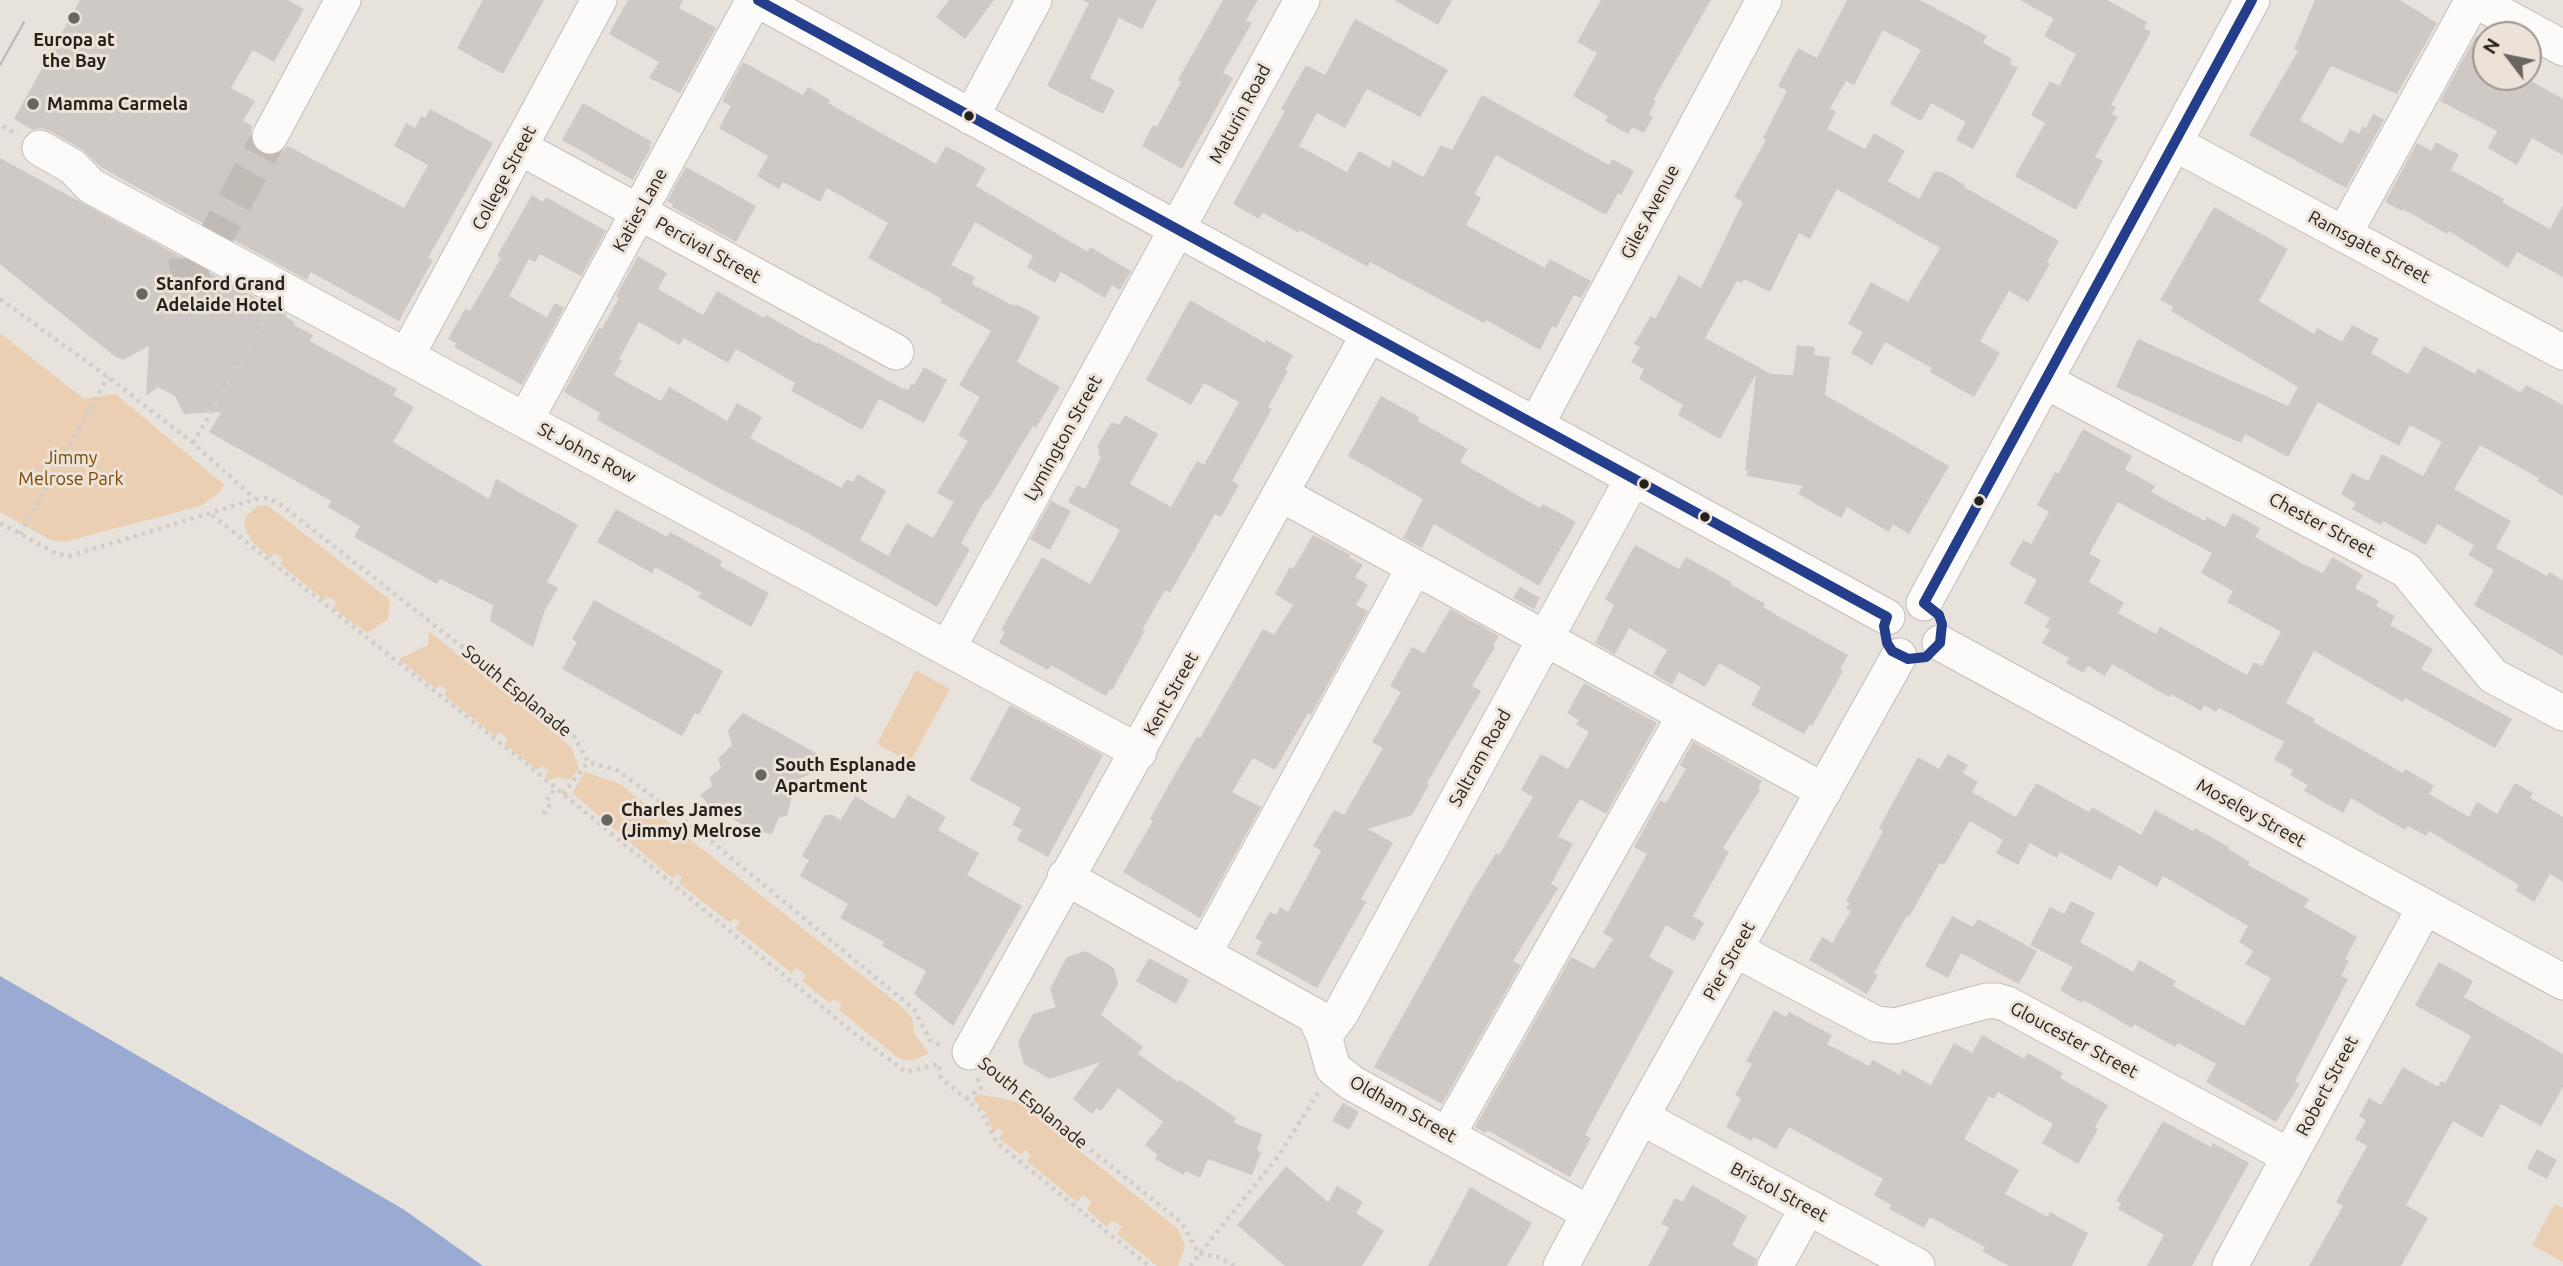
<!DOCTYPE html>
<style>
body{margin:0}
#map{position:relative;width:2563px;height:1266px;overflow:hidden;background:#e8e2dc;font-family:Ubuntu,sans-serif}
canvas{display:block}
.north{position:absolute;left:2472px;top:21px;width:70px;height:70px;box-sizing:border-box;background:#ede2d7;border:2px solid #9d958d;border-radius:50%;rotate:302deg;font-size:19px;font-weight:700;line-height:28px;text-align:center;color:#25211d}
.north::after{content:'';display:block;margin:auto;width:24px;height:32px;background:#696560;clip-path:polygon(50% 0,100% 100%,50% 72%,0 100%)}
</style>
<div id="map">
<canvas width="2563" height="1266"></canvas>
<div class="north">N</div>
</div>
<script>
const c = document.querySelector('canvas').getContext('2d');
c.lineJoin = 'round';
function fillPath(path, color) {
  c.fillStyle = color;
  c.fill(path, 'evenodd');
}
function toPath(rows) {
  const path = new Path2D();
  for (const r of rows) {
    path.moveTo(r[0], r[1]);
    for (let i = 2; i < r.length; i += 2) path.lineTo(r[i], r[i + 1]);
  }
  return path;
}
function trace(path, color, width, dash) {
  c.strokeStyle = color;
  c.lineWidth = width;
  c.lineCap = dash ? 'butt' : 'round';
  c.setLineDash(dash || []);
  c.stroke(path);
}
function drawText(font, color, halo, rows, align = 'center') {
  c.font = font + ' Ubuntu,sans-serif';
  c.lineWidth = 6;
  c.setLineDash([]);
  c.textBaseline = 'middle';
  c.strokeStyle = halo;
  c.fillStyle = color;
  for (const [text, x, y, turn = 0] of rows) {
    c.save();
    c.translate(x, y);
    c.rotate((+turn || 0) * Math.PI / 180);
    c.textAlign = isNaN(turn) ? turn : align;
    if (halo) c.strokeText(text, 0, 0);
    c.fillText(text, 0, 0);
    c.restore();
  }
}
fillPath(toPath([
 [0,333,84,399,116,394,224,485,219,493,200,506,64,542,49,539,0,512],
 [267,505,390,600,388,619,367,633,333,608,337,603,328,596,324,600,280,564,283,559,275,553,271,558,253,543,244,526,246,516,258,506],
 [429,631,571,747,579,768,570,780,558,777,551,780,545,776,549,771,541,766,538,770,504,744,508,739,500,732,495,736,444,695,447,690,439,685,436,689,399,659,428,645],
 [916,670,950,689,910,762,877,744],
 [585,772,620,784,902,1007,912,1018,914,1033,929,1054,912,1060,904,1060,896,1056,839,1010,842,1005,834,999,830,1003,802,981,806,975,796,968,792,973,735,928,740,922,735,918,730,923,679,883,682,877,677,874,673,879,572,793],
 [979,1094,1018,1102,1168,1221,1178,1229,1185,1246,1178,1266,1157,1266,1117,1234,1122,1227,1112,1220,1107,1227,1087,1210,1092,1202,1083,1195,1077,1202,1027,1161,1031,1155,1025,1150,1021,1155,999,1139,1003,1132,998,1128,994,1133,985,1112,974,1100,975,1096],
 [2555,1204,2563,1208,2563,1262,2532,1245]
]), '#ebcfb2');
fillPath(toPath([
 [0,976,403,1209,483,1266,0,1266]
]), '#9aabd3');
fillPath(toPath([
 [80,0,288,0,304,9,274,62,253,50,231,88,255,101,243,121,252,126,250,136,253,146,260,153,270,156,280,153,288,146,404,208,428,165,394,146,406,123,415,128,421,116,425,118,430,109,493,143,428,258,433,260,399,321,311,272,307,280,118,177,101,167,83,150,50,131,41,128,33,130,14,119],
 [483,0,544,0,503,74,457,48],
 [628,0,683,0,679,8,716,28,680,93,649,78,659,62,609,34],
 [949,0,994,0,965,39,936,17],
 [1082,0,1157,0,1142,29,1119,18,1090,78,1115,90,1103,114,1047,86,1089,3],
 [1223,0,1258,0,1246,20,1252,23,1223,73,1233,78,1182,169,1142,146,1153,125,1157,127,1181,82,1178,80],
 [1394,0,1452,0,1438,25],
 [1601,0,1711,0,1653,100,1656,101,1649,114,1653,117,1644,133,1632,127,1628,134,1605,121,1608,116,1573,96,1597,53,1577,42],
 [1847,0,1920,0,1987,36,1983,43,2012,59,2010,64,2018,68,1973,149,1956,140,1966,122,1931,103,1921,121,1890,104,1921,50,1883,30,1854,85,1846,81,1830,108,1836,112,1827,129,1865,149,1874,133,1905,151,1888,181,1919,199,1934,172,1942,172,1965,185,1964,187,2059,241,2047,262,2050,264,2028,302,2009,291,1980,341,2000,353,1974,397,1930,372,1932,368,1885,342,1872,365,1851,353,1863,332,1848,324,1871,282,1908,302,1940,248,1837,189,1810,239,1799,233,1770,292,1744,279,1742,283,1737,281,1705,338,1771,374,1793,375,1797,345,1815,347,1814,355,1830,357,1825,395,1949,466,1909,534,1893,524,1889,532,1847,507,1841,518,1798,494,1803,486,1747,476,1748,471,1745,470,1756,374,1720,439,1678,415,1683,405,1639,379,1644,369,1631,362,1640,347,1634,344,1651,316,1655,319,1679,275,1701,288,1743,202,1734,197,1766,140,1763,138,1787,91,1778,86,1798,48,1817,58],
 [2020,0,2107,0,2147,22,2144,28,2151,32,2111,105,2116,107,2112,114,2118,117,2095,157,2103,161,2076,210,2015,176,2045,123,2031,115,2050,81,2059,86,2076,54,2044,36,2054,19],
 [2315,0,2400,0,2437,23,2397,94,2331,66,2300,120,2342,144,2350,129,2359,134,2363,126,2366,128,2373,114,2384,120,2346,188,2249,135,2298,51,2294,49],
 [1355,19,1448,70,1420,117,1367,89,1345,128,1317,113,1299,146,1347,172,1359,151,1390,168,1393,160,1423,177,1441,145,1452,150,1482,95,1609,165,1612,159,1634,171,1621,195,1618,193,1606,215,1496,155,1475,194,1481,198,1466,225,1545,268,1550,259,1591,281,1581,298,1574,295,1556,328,1552,326,1540,350,1486,320,1484,323,1370,262,1368,267,1300,230,1299,233,1263,213,1259,219,1233,204,1285,111,1281,109,1306,65,1325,75],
 [2476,36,2486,42,2486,77,2524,77,2563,99,2563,155,2532,138,2517,165,2488,148,2497,131,2440,101],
 [743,62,803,95,808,87,830,100,828,103,936,164,946,146,986,168,976,186,1088,252,1090,247,1131,271,1120,290,1112,285,1105,298,1061,272,1055,283,1027,267,1033,256,975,222,951,265,975,277,972,284,1014,306,1016,304,1040,317,1017,362,1060,387,1036,428,1033,426,988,500,986,499,961,543,970,549,937,607,800,529,717,487,597,420,600,413,564,392,599,328,602,329,619,298,616,296,638,256,667,273,658,289,703,315,717,291,764,318,766,315,817,344,818,342,901,388,908,390,911,384,914,385,924,367,947,380,924,423,879,399,862,430,791,391,795,383,736,349,728,363,684,338,680,345,639,322,619,359,622,361,614,375,661,401,669,387,727,421,737,403,762,417,750,438,841,488,847,479,853,482,858,474,886,491,860,540,888,556,907,523,933,538,954,502,937,493,968,441,958,435,980,397,959,385,991,331,940,302,942,299,868,258,888,223,827,188,820,202,783,182,779,189,757,176,768,156,719,128,731,106,722,101],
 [583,103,652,142,649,146,651,147,633,180,562,140],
 [2436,142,2459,155,2451,170,2504,199,2502,202,2550,229,2563,205,2563,277,2517,252,2508,268,2449,231,2447,234,2403,209,2402,211,2385,202,2417,143,2431,151],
 [0,158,287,315,286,317,295,322,294,325,313,335,310,341,397,389,393,395,414,407,393,442,489,499,496,479,578,525,547,582,558,588,545,610,533,647,490,621,493,605,440,579,437,584,354,537,360,526,328,507,331,501,209,432,221,412,184,414,175,396,158,387,146,396,149,346,123,360,113,355,0,264],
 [686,167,756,206,736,242,672,207,673,204,667,201],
 [532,195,543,202,546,197,606,231,581,276,540,254,535,262,529,259,509,296,547,317,555,303,564,308,522,385,454,347,456,343,448,339,465,309,470,311,501,258,497,256],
 [2214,207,2288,249,2259,301,2314,334,2317,328,2342,342,2352,325,2379,339,2371,353,2408,374,2424,346,2475,374,2478,368,2521,393,2526,385,2563,405,2563,496,2537,481,2539,478,2480,445,2454,489,2511,521,2496,548,2547,576,2549,572,2563,580,2563,656,2474,605,2494,570,2468,555,2474,545,2437,524,2426,545,2383,521,2381,525,2352,509,2356,503,2341,494,2352,473,2368,481,2382,454,2423,476,2442,442,2410,425,2399,446,2318,402,2288,457,2245,434,2241,443,2116,387,2138,339,2288,406,2298,387,2171,311,2173,307,2160,300],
 [1190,300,1265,343,1266,340,1293,355,1285,370,1288,371,1268,407,1272,409,1232,481,1239,485,1221,517,1215,514,1170,593,1165,590,1142,630,1145,631,1121,674,1112,690,1110,689,1106,696,1051,665,1048,670,999,643,1005,632,1001,630,1042,557,1090,584,1120,530,1068,502,1077,485,1085,489,1101,457,1098,455,1100,450,1097,447,1112,422,1119,425,1125,415,1158,434,1130,484,1171,507,1197,461,1204,465,1239,402,1204,383,1191,405,1146,380],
 [1381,396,1419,417,1418,421,1468,449,1460,462,1540,508,1543,504,1576,522,1539,586,1434,524,1422,548,1403,538,1423,499,1348,456],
 [2083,429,2132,456,2125,469,2155,486,2151,492,2205,521,2207,517,2225,527,2233,513,2260,528,2255,537,2305,565,2323,573,2332,557,2363,575,2355,588,2379,601,2376,606,2395,616,2390,625,2433,649,2421,669,2512,719,2495,748,2405,698,2403,702,2314,651,2286,703,2315,719,2313,722,2403,773,2405,769,2434,786,2429,794,2469,817,2477,802,2497,814,2515,783,2533,793,2530,798,2563,817,2563,882,2550,874,2534,902,2516,891,2519,885,2429,831,2426,836,2408,826,2405,830,2351,798,2343,813,2304,791,2308,785,2290,775,2293,770,2274,760,2284,742,2219,708,2216,712,2204,705,2201,711,2171,694,2169,697,2112,664,2105,676,2088,666,2083,673,2066,663,2069,658,2042,643,2050,630,2045,627,2050,618,2024,603,2037,580,2009,564,2023,540,2031,544,2049,512,2037,505,2055,472,2058,474],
 [2118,502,2212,553,2201,573,2233,591,2227,602,2281,632,2262,666,2254,662,2247,675,2160,627,2156,634,2118,613,2124,603,2089,582,2101,560,2089,554],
 [1051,501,1071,511,1050,550,1030,539],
 [616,509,667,537,670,532,701,549,722,561,720,566,769,593,751,627,698,597,701,593,655,567,652,573,597,542],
 [1313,535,1351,555,1349,557,1363,565,1355,577,1368,585,1356,605,1368,611,1311,715,1308,713,1275,770,1253,758,1232,792,1261,807,1200,918,1123,872,1153,821,1150,819,1175,774,1197,737,1200,738,1263,629,1274,635,1293,605,1275,594,1290,567,1293,569],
 [1635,545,1679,569,1686,557,1731,582,1730,584,1765,604,1763,607,1778,616,1848,655,1840,669,1843,671,1812,726,1810,724,1804,734,1751,705,1761,687,1719,663,1705,687,1679,672,1672,685,1653,674,1667,650,1629,628,1615,654,1595,643,1614,605,1605,599],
 [1520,587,1540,598,1534,609,1513,598],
 [594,600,723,671,699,715,695,713,682,736,562,669,577,642,572,639],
 [1450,609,1499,636,1493,646,1495,647,1472,686,1481,691,1427,783,1429,785,1412,815,1368,829,1393,843,1361,899,1366,902,1317,988,1256,954,1262,942,1255,938,1270,912,1276,915,1280,907,1288,912,1321,851,1313,846,1334,810,1344,815,1383,748,1372,742,1401,692,1390,686,1412,647,1424,653],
 [1584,683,1657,723,1606,814,1580,799,1558,836,1573,844,1551,884,1558,888,1513,961,1521,965,1442,1104,1374,1067,1473,890,1496,853,1499,855,1533,797,1521,790,1541,754,1568,769,1589,732,1576,724,1579,720,1567,713],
 [1010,705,1103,755,1048,857,1017,840,1022,830,1012,825,1021,808,970,780],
 [743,713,818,754,815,772,783,786,793,792,787,816,779,817,772,834,755,831,711,808,700,795,712,786,710,777,721,768,718,759,732,745,728,730],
 [1693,742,1762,781,1758,789,1760,790,1723,848,1729,852,1693,916,1704,923,1694,941,1666,925,1649,957,1674,971,1585,1135,1591,1138,1570,1177,1487,1130,1486,1133,1475,1127,1571,957,1594,969,1613,939,1603,933,1647,854,1634,847,1660,800,1666,803,1686,769,1680,765],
 [1948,754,1968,765,1963,773,1978,782,1972,792,2016,817,2036,783,2089,812,2092,807,2141,835,2155,810,2193,831,2195,828,2229,847,2228,849,2250,862,2248,865,2309,899,2304,907,2357,937,2345,959,2349,961,2341,976,2348,979,2295,1081,2300,1084,2276,1122,2206,1082,2216,1064,2178,1043,2175,1047,2134,1024,2132,1028,2084,1000,2082,1003,2060,990,2073,967,2030,945,2050,907,2064,914,2071,901,2095,913,2080,942,2133,972,2139,960,2176,981,2173,986,2244,1026,2271,978,2245,964,2253,951,2239,942,2248,926,2163,876,2157,887,2119,865,2111,880,2060,852,2057,858,2030,843,2018,865,1996,853,2003,840,1970,821,1944,865,1940,863,1909,917,1907,916,1874,973,1878,975,1867,994,1809,960,1822,937,1832,943,1851,911,1846,908,1850,903,1846,901,1883,831,1879,828,1918,757,1939,769],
 [908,795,946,817,938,830,979,853,967,875,1022,906,953,1026,914,994,926,971,882,946,884,942,840,918,848,904,800,876,809,860,802,856,825,815,832,815,841,820,855,796,894,819],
 [1952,916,1973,927,1978,919,2037,951,2019,984,1961,953,1948,978,1925,966],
 [1086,951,1114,968,1118,984,1101,1015,1143,1047,1138,1054,1178,1082,1180,1080,1236,1118,1234,1123,1262,1134,1257,1150,1261,1152,1252,1175,1208,1159,1200,1178,1186,1171,1183,1175,1155,1159,1158,1155,1145,1145,1163,1122,1118,1088,1101,1111,1097,1108,1092,1114,1073,1099,1100,1062,1050,1079,1024,1064,1018,1042,1033,1014,1056,1007,1050,989,1067,957],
 [1149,958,1189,980,1176,1004,1136,981],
 [2439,962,2473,981,2464,997,2563,1054,2563,1087,2541,1126,2501,1104,2482,1138,2453,1121,2406,1205,2428,1218,2401,1266,2309,1266,2343,1206,2336,1202,2367,1146,2355,1139,2366,1120,2359,1116,2369,1098,2381,1105,2403,1067,2438,1087,2441,1081,2445,1083,2471,1036,2415,1005],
 [1774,1010,1786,1017,1789,1012,1832,1035,1827,1044,1869,1066,1873,1060,1900,1075,1902,1069,1931,1085,1954,1043,1972,1053,1982,1035,2024,1059,2028,1053,2063,1073,2060,1078,2108,1105,2095,1127,2098,1129,2078,1164,2042,1143,2053,1124,1998,1092,1994,1099,1989,1096,1964,1139,2019,1170,2005,1194,2048,1217,2050,1212,2088,1233,2072,1266,2009,1266,1982,1251,1985,1247,1930,1217,1924,1228,1889,1209,1891,1205,1874,1195,1883,1179,1789,1127,1776,1149,1754,1137,1751,1141,1726,1127,1741,1099,1735,1095,1752,1064,1746,1061],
 [1343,1103,1359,1112,1349,1130,1332,1121],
 [2163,1121,2211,1147,2213,1143,2249,1163,2192,1266,2147,1266,2164,1235,2118,1209,2121,1203,2116,1201],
 [2537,1149,2557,1160,2547,1179,2527,1168],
 [1286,1166,1328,1202,1337,1186,1363,1202,1356,1213,1384,1231,1362,1266,1285,1266,1237,1225],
 [1692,1185,1747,1216,1732,1245,1757,1259,1755,1266,1648,1266,1669,1228,1661,1224,1675,1198,1683,1202],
 [1470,1187,1532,1223,1507,1266,1428,1266]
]), '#cec9c4');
trace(toPath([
 [209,249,270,136],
 [186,258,187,268,195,274,205,276,214,274]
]), '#c1bbb6', 35, [35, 18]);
const minor = toPath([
 [758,0,1887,617],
 [2475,0,2563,48],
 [971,117,1034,0],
 [270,136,343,0],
 [2174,143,2563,352],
 [40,148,73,167,91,186,1139,752],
 [521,148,896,352],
 [2344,234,2473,0],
 [407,355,599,0],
 [2045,381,2406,570,2493,676,2563,713],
 [526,419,754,0],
 [1536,425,1764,0],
 [1281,494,1824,791],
 [1924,603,2252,0],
 [1940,643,2563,982],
 [948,648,1302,0],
 [1065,877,1315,1016,1324,1036,1333,1068,1352,1083,1589,1213],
 [1736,950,1876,1024,1895,1026,1986,1001,1997,1001,2007,1004,2289,1156],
 [1204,953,1414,568],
 [1324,1036,1341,1013,1633,478],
 [970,1052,1369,334],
 [1641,1117,1917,1266],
 [1448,1134,1685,715],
 [1561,1266,1641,1117,1899,656],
 [1775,1266,1808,1207],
 [2230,1266,2425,907]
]);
trace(minor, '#c3beb9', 37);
trace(toPath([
 [3,126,18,135],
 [0,299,108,377,193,443,255,499],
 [193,443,269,314],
 [212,515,528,765,854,1033,906,1072,939,1064,941,1078,981,1111,997,1143,1149,1266],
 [0,523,57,554,70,556,256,499,268,498,280,504,573,734,588,762,617,770,690,824,914,1009,930,1040,944,1047],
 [20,534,108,377],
 [563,794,588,762],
 [543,814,549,806,546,801,555,788],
 [991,1070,1182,1223,1199,1254,1218,1257,1235,1266],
 [966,1099,981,1088,977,1076],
 [1190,1266,1279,1155,1318,1093]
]), '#cfcecc', 4.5, [3.5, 5]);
trace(minor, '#fcfbfa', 35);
trace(toPath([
 [0,65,24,22]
]), '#b8b6b5', 2);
trace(toPath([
 [758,0,1887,617,1884,626,1887,643,1892,651,1908,659,1926,657,1940,643,1942,624,1939,615,1924,603,2252,0]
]), '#243e8c', 10);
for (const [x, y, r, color] of [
 [74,18,7,"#696560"],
 [33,104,7,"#696560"],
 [969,116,6,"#25211d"],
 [142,294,7,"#696560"],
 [1644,484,6,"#25211d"],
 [1979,501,6,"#25211d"],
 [1705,517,6,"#25211d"],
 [761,775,7,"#696560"],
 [607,820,7,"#696560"]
]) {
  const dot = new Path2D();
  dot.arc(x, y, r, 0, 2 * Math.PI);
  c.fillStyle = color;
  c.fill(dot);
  trace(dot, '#ede2d7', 2.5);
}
drawText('bold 18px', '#25211d', '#ede2d7', [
 ["Europa at",74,40,"center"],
 ["the Bay",74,61,"center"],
 ["Mamma Carmela",47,104],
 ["Stanford Grand",156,284],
 ["Adelaide Hotel",156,305],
 ["South Esplanade",775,765],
 ["Apartment",775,786],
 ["Charles James",621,810],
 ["(Jimmy) Melrose",621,831]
], 'left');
drawText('18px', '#25211d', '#ede2d7', [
 ["Maturin Road",1240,114,-62],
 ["College Street",504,178,-62],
 ["Katies Lane",640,210,-61],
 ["Giles Avenue",1650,212,-62],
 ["Ramsgate Street",2369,247,28],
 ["Percival Street",708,250,29],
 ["Lymington Street",1063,438,-61],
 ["St Johns Row",587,453,28],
 ["Chester Street",2322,525,28],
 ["South Esplanade",517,691,39],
 ["Kent Street",1171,694,-61],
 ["Saltram Road",1480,758,-61],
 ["Moseley Street",2251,813,29],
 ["Pier Street",1729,961,-61],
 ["Gloucester Street",2074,1040,28],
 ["Robert Street",2327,1086,-62],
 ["South Esplanade",1033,1103,39],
 ["Oldham Street",1403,1109,29],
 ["Bristol Street",1779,1192,28]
]);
drawText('18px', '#7b4b04', '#ede2d7', [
 ["Jimmy",71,458],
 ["Melrose Park",71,479]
]);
</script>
